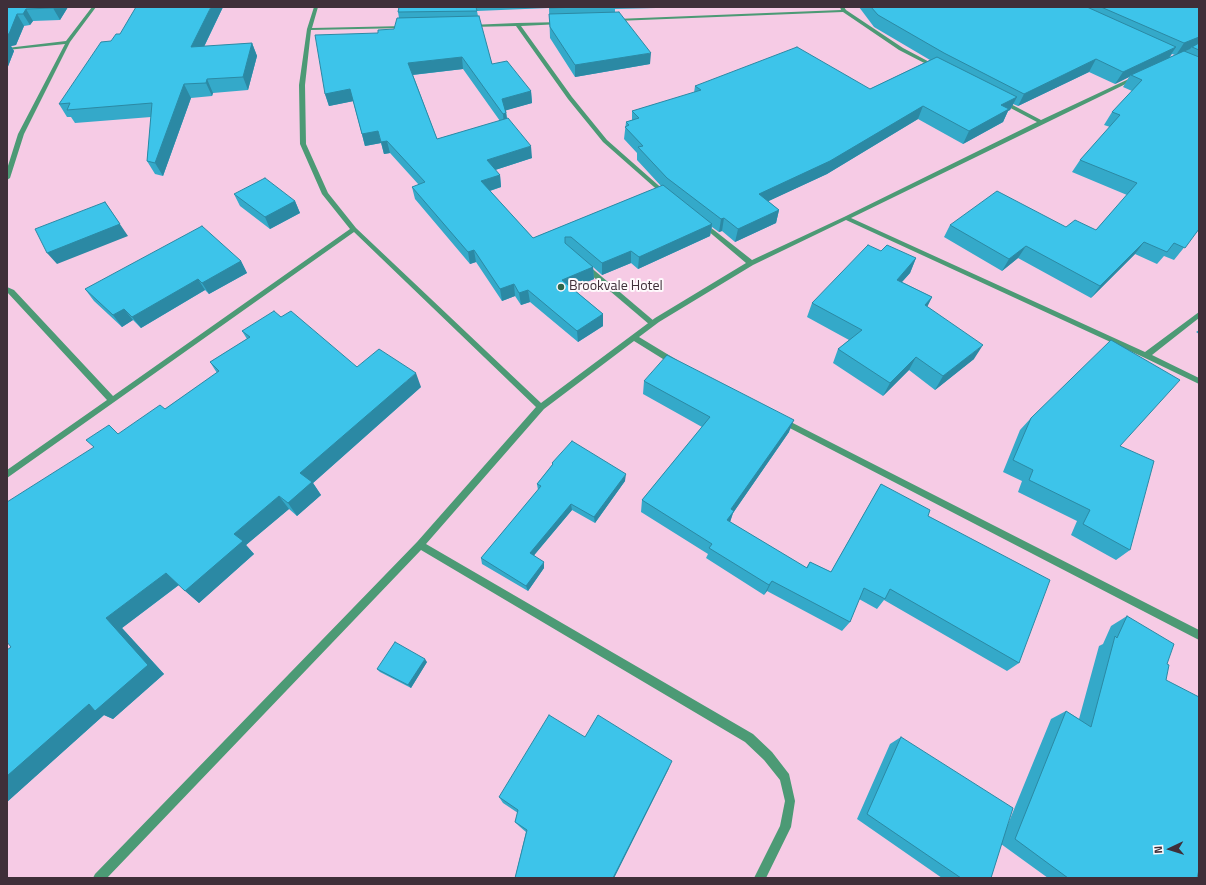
<!DOCTYPE html>
<style>
body{margin:0}
#map{position:relative;width:1206px;height:885px;overflow:hidden;background:#f6cbe5;font-family:"Titillium Web",sans-serif}
canvas{display:block}
.frame{position:absolute;inset:0;border:8px solid #3f2f39;pointer-events:none}
.north{position:absolute;left:1150px;top:829px;width:40px;height:40px;-webkit-text-stroke:3px #fef9fc;paint-order:stroke;rotate:266deg;font-size:11px;font-weight:700;line-height:16px;text-align:center;color:#3f2f39}
.north::after{content:'';display:block;margin:auto;width:14px;height:18px;background:#3f2f39;clip-path:polygon(50% 0,100% 100%,50% 72%,0 100%)}
</style>
<div id="map">
<canvas width="1206" height="885"></canvas>
<div class="frame"></div>
<div class="north">N</div>
</div>
<script>
const c = document.querySelector('canvas').getContext('2d');
c.lineJoin = 'round';
function toPath(rows) {
  const path = new Path2D();
  for (const r of rows) {
    path.moveTo(r[0], r[1]);
    for (let i = 2; i < r.length; i += 2) path.lineTo(r[i], r[i + 1]);
  }
  return path;
}
function fillPath(path, color) {
  c.fillStyle = color;
  c.fill(path, 'evenodd');
}
function trace(path, color, width, dash) {
  c.strokeStyle = color;
  c.lineWidth = width;
  c.lineCap = dash ? 'butt' : 'round';
  c.setLineDash(dash || []);
  c.stroke(path);
}
function drawText(font, color, halo, rows, align = 'center') {
  c.font = font + ' "Titillium Web",sans-serif';
  c.lineWidth = 4;
  c.setLineDash([]);
  c.textBaseline = 'middle';
  c.strokeStyle = halo;
  c.fillStyle = color;
  for (const [text, x, y, turn = 0] of rows) {
    c.save();
    c.translate(x, y);
    c.rotate((+turn || 0) * Math.PI / 180);
    c.textAlign = isNaN(turn) ? turn : align;
    if (halo) c.strokeText(text, 0, 0);
    c.fillText(text, 0, 0);
    c.restore();
  }
}
fillPath(toPath([
 [584,265,588,265,654,321,656,323,654,325,650,325,584,269,584,265]
]), '#4c9a75');
fillPath(toPath([
 [92,7,96,7,70,42,24,134,10,178,7,180,7,169,18,134,65,44,7,50,7,48,66,41,92,7],
 [314,7,318,7,312,28,405,26,407,27,405,28,311,30,305,85,306,144,328,193,356,228,541,403,655,318,746,263,701,225,701,223,705,223,752,260,844,217,1037,122,1001,103,1001,101,1005,101,1041,120,1133,77,1138,78,851,218,1145,352,1199,312,1199,318,1152,355,1199,378,1199,384,1143,357,846,220,753,265,659,322,639,337,677,360,678,362,677,364,671,364,634,341,544,409,426,544,753,734,772,752,789,774,795,801,791,827,766,878,754,878,780,826,785,801,780,780,764,760,745,742,421,550,107,878,93,878,95,874,417,542,536,407,354,232,7,478,7,470,107,400,7,292,7,287,14,290,113,396,350,229,322,194,300,144,299,85,307,29,314,7],
 [840,7,844,7,846,10,903,48,937,66,932,67,899,50,843,12,616,21,614,20,616,19,841,10,840,7],
 [563,22,563,24,561,24,521,26,572,97,607,140,666,192,666,194,662,194,603,142,568,99,516,26,470,27,468,26,470,25,517,23,563,22],
 [783,418,1199,630,1199,640,780,423,779,421,780,419,783,418]
]), '#4c9a75');
fillPath(toPath([
 [7,7,68,7,60,20,33,21,30,25,24,26,16,45,11,46,14,51,7,69],
 [223,7,204,47,252,43,257,56,248,90,213,93,212,96,191,98,163,176,155,174,147,161,151,117,75,123,71,117,67,117,59,104,111,41,120,34],
 [399,7,656,7,656,8,615,9,615,12,650,64,575,77,550,38,549,8,477,11,478,16,492,64,531,91,532,103,506,110,507,119,532,158,495,170,500,175,501,187,490,191,533,238,661,186,637,160,637,153,624,139,626,122,632,120,632,111,694,93,695,86,870,89,930,60,874,27,859,7,1199,7,1199,229,1174,260,1164,256,1157,264,1135,254,1091,298,1018,258,1002,271,944,237,950,225,1066,227,1096,230,1127,195,1072,172,1080,160,1110,127,1104,125,1112,112,1132,91,1123,87,1129,77,1115,84,1089,72,1018,106,1013,104,1010,110,1008,111,1003,122,963,144,918,119,827,174,768,201,779,210,776,223,735,242,722,231,719,232,712,227,710,236,638,269,631,263,602,275,593,267,594,279,572,288,603,314,603,326,578,342,530,302,521,305,515,296,502,301,476,262,470,264,415,199,412,187,419,185,390,153,384,154,381,143,365,146,353,101,329,106,325,94,378,33,394,29,399,18,398,12],
 [1172,54,1175,55,1170,57],
 [463,69,500,121,437,139,413,75],
 [234,194,295,201,300,213,270,229,240,206],
 [881,251,916,258,910,273,902,282,932,297,927,307,974,359,935,390,909,370,883,396,833,363,838,349,849,340,807,317,812,303],
 [241,261,247,273,209,294,205,290,141,328,133,320,122,327,94,301,85,289],
 [281,317,357,367,421,387,313,483,321,495,297,516,289,509,246,545,254,554,199,603,179,585,122,628,164,674,113,719,104,715,7,802,7,650,11,647,118,434,165,409,217,373,210,362,247,339,242,331],
 [1199,330,1199,334,1196,332],
 [644,381,789,432,733,513,730,522,806,568,810,562,831,572,881,484,928,516,1019,663,1007,671,884,600,877,609,859,599,850,622,842,631,767,591,764,595,706,558,708,554,641,512,642,500,702,427,643,394],
 [1031,418,1120,446,1130,550,1116,560,1071,535,1077,521,1018,492,1022,481,1003,472,1020,430],
 [552,463,625,481,595,523,572,510,534,555,544,568,528,591,482,564,481,558,538,490,537,484,552,465],
 [1127,616,1167,664,1166,680,1197,878,1048,878,1001,844,991,878,942,878,857,819,890,744,901,737,1008,824,1051,719,1066,711,1079,719,1099,646,1103,644,1111,626],
 [427,662,411,688,380,672,377,669],
 [585,737,669,768,614,878,515,878,526,832,519,826,515,822,518,813,503,803,499,797]
]), '#34a9c9');
fillPath(toPath([
 [54,7,68,7,60,20,53,8],
 [211,7,223,7,197,61,191,47],
 [26,9,33,21,30,25,23,14],
 [17,14,24,26,16,45,11,46,14,51,7,69,7,34],
 [1199,37,1199,45,1192,47,1190,49,1176,55,1184,43],
 [252,43,257,56,248,90,243,77],
 [1176,47,1168,59,1131,75,1129,77,1115,84,1123,72],
 [651,53,650,64,575,77,575,65],
 [462,57,463,69,411,75,408,63],
 [1096,59,1089,72,1018,106,1024,94],
 [207,79,213,93,212,96,206,83],
 [184,84,191,98,163,176,155,163],
 [350,89,354,101,329,106,325,94],
 [531,91,532,103,504,111,502,99],
 [1017,97,1010,110,1008,111,1003,122,963,144,969,131,1001,105],
 [923,106,918,119,827,174,756,207,759,194],
 [506,113,508,125,504,126,503,114],
 [378,131,381,143,365,146,362,134],
 [387,141,390,153,384,154,381,142],
 [531,146,532,158,489,172,487,160],
 [500,175,501,187,483,193,481,181],
 [295,201,300,213,270,229,265,217],
 [105,202,128,236,57,264,47,253],
 [779,210,776,223,735,242,738,229],
 [724,218,722,231,719,232,721,219],
 [712,224,710,236,638,269,639,257],
 [1144,242,1135,254,1091,298,1100,286],
 [1026,246,1018,258,1002,271,1009,259],
 [474,250,476,262,470,264,468,252],
 [631,251,631,263,602,275,602,263],
 [916,258,910,273,891,294,897,280],
 [241,261,247,273,209,294,202,283],
 [593,267,594,279,563,292,562,280],
 [198,279,205,290,141,328,132,317],
 [514,284,515,296,502,301,500,289],
 [528,290,530,302,521,305,519,293],
 [932,297,925,311,925,305],
 [124,309,133,320,122,327,113,315],
 [603,314,603,326,578,342,577,331],
 [983,345,974,359,935,390,943,376],
 [916,357,909,370,883,396,890,383],
 [416,373,421,387,313,483,321,495,297,516,288,503,300,473],
 [794,420,789,432,733,513,730,522,727,520,731,509],
 [626,474,625,481,595,523,594,517],
 [279,496,289,509,246,545,254,554,199,603,185,591,234,534],
 [571,504,572,510,531,559,530,553],
 [544,562,544,568,528,591,526,586],
 [166,573,180,584,122,628,164,674,113,719,104,715,7,802,7,776,106,618],
 [772,581,767,591,764,595,769,585],
 [425,659,427,662,411,688,408,685],
 [672,761,669,768,614,878,613,878]
]), '#2b89a4');
const building = toPath([
 [7,7,54,7,53,8,26,9,23,14,17,14,9,34,7,34,7,7],
 [136,7,211,7,191,47,252,43,243,77,207,79,206,83,184,84,155,163,147,161,152,103,67,110,70,103,59,104,101,42,111,41,116,34,120,34,136,7],
 [399,7,476,7,477,11,398,12,399,7],
 [549,7,582,7,549,8,549,7],
 [871,7,1087,7,1176,47,1123,72,1096,59,1024,94,944,53,878,15,871,7],
 [1101,7,1199,7,1199,37,1184,43,1101,7],
 [619,12,651,53,575,65,550,27,549,14,619,12],
 [479,16,492,64,507,61,531,91,502,99,506,113,503,114,462,57,408,63,437,139,508,118,531,146,487,160,500,175,481,181,533,238,663,185,712,224,639,257,631,251,602,263,571,237,565,237,565,243,593,267,562,280,603,314,577,331,528,290,519,293,514,284,500,289,474,250,468,252,412,187,425,182,387,141,381,142,378,131,362,134,350,89,325,94,315,35,378,33,378,30,394,29,397,18,479,16],
 [1199,43,1199,50,1192,47,1199,43],
 [797,47,870,89,937,57,1017,97,1001,105,1009,109,969,131,923,106,830,161,759,194,779,210,738,229,724,218,721,219,667,178,638,147,643,146,625,127,629,125,626,122,639,118,632,111,701,90,695,86,797,47],
 [1184,51,1199,57,1199,229,1185,248,1174,243,1167,252,1144,242,1100,286,1026,246,1009,259,950,225,997,191,1066,227,1075,220,1096,230,1137,183,1080,160,1120,115,1112,112,1142,80,1131,75,1184,51],
 [265,178,295,201,265,217,234,194,265,178],
 [105,202,120,224,47,253,35,229,105,202],
 [202,226,241,261,202,283,198,279,132,317,124,309,113,315,85,289,202,226],
 [868,245,881,251,887,245,916,258,897,280,932,297,925,305,983,345,943,376,916,357,890,383,838,349,862,330,812,303,868,245],
 [274,311,281,317,291,311,357,367,379,349,416,373,300,473,312,482,288,503,279,496,234,534,243,541,185,591,166,573,106,618,148,665,95,711,89,704,7,776,7,650,11,647,7,642,7,502,94,447,86,440,109,425,118,434,160,405,165,409,219,371,210,362,250,337,242,331,274,311],
 [1111,340,1180,380,1120,446,1154,461,1130,550,1083,524,1090,510,1029,480,1033,470,1013,460,1031,418,1111,340],
 [667,355,794,420,731,509,734,511,727,520,807,568,810,562,831,572,881,484,930,510,928,516,1050,580,1019,663,890,589,885,599,864,588,850,622,772,581,769,585,709,548,712,544,642,500,710,417,644,381,667,355],
 [572,441,626,474,594,517,571,504,530,553,544,562,526,586,481,558,541,486,537,484,553,464,552,463,572,441],
 [1127,616,1174,644,1167,664,1169,665,1166,680,1199,697,1199,870,1197,878,1068,878,1015,839,1066,711,1091,727,1115,636,1117,638,1127,616],
 [395,642,425,659,408,685,377,669,395,642],
 [549,715,585,737,598,715,672,761,613,878,515,878,527,830,515,822,518,810,499,797,549,715],
 [901,737,1013,808,991,878,961,878,867,814,901,737]
]);
fillPath(building, '#3dc4ea');
trace(building, '#2b89a4', 1);
for (const [x, y, r, color] of [
 [561,287,4,"#2f654b"]
]) {
  const dot = new Path2D();
  dot.arc(x, y, r, 0, 2 * Math.PI);
  c.fillStyle = color;
  c.fill(dot);
  trace(dot, '#fef9fc', 1.5);
}
drawText('14px', '#3f2f39', '#fef9fc', [
 ["Brookvale Hotel",569,287]
], 'left');
</script>
